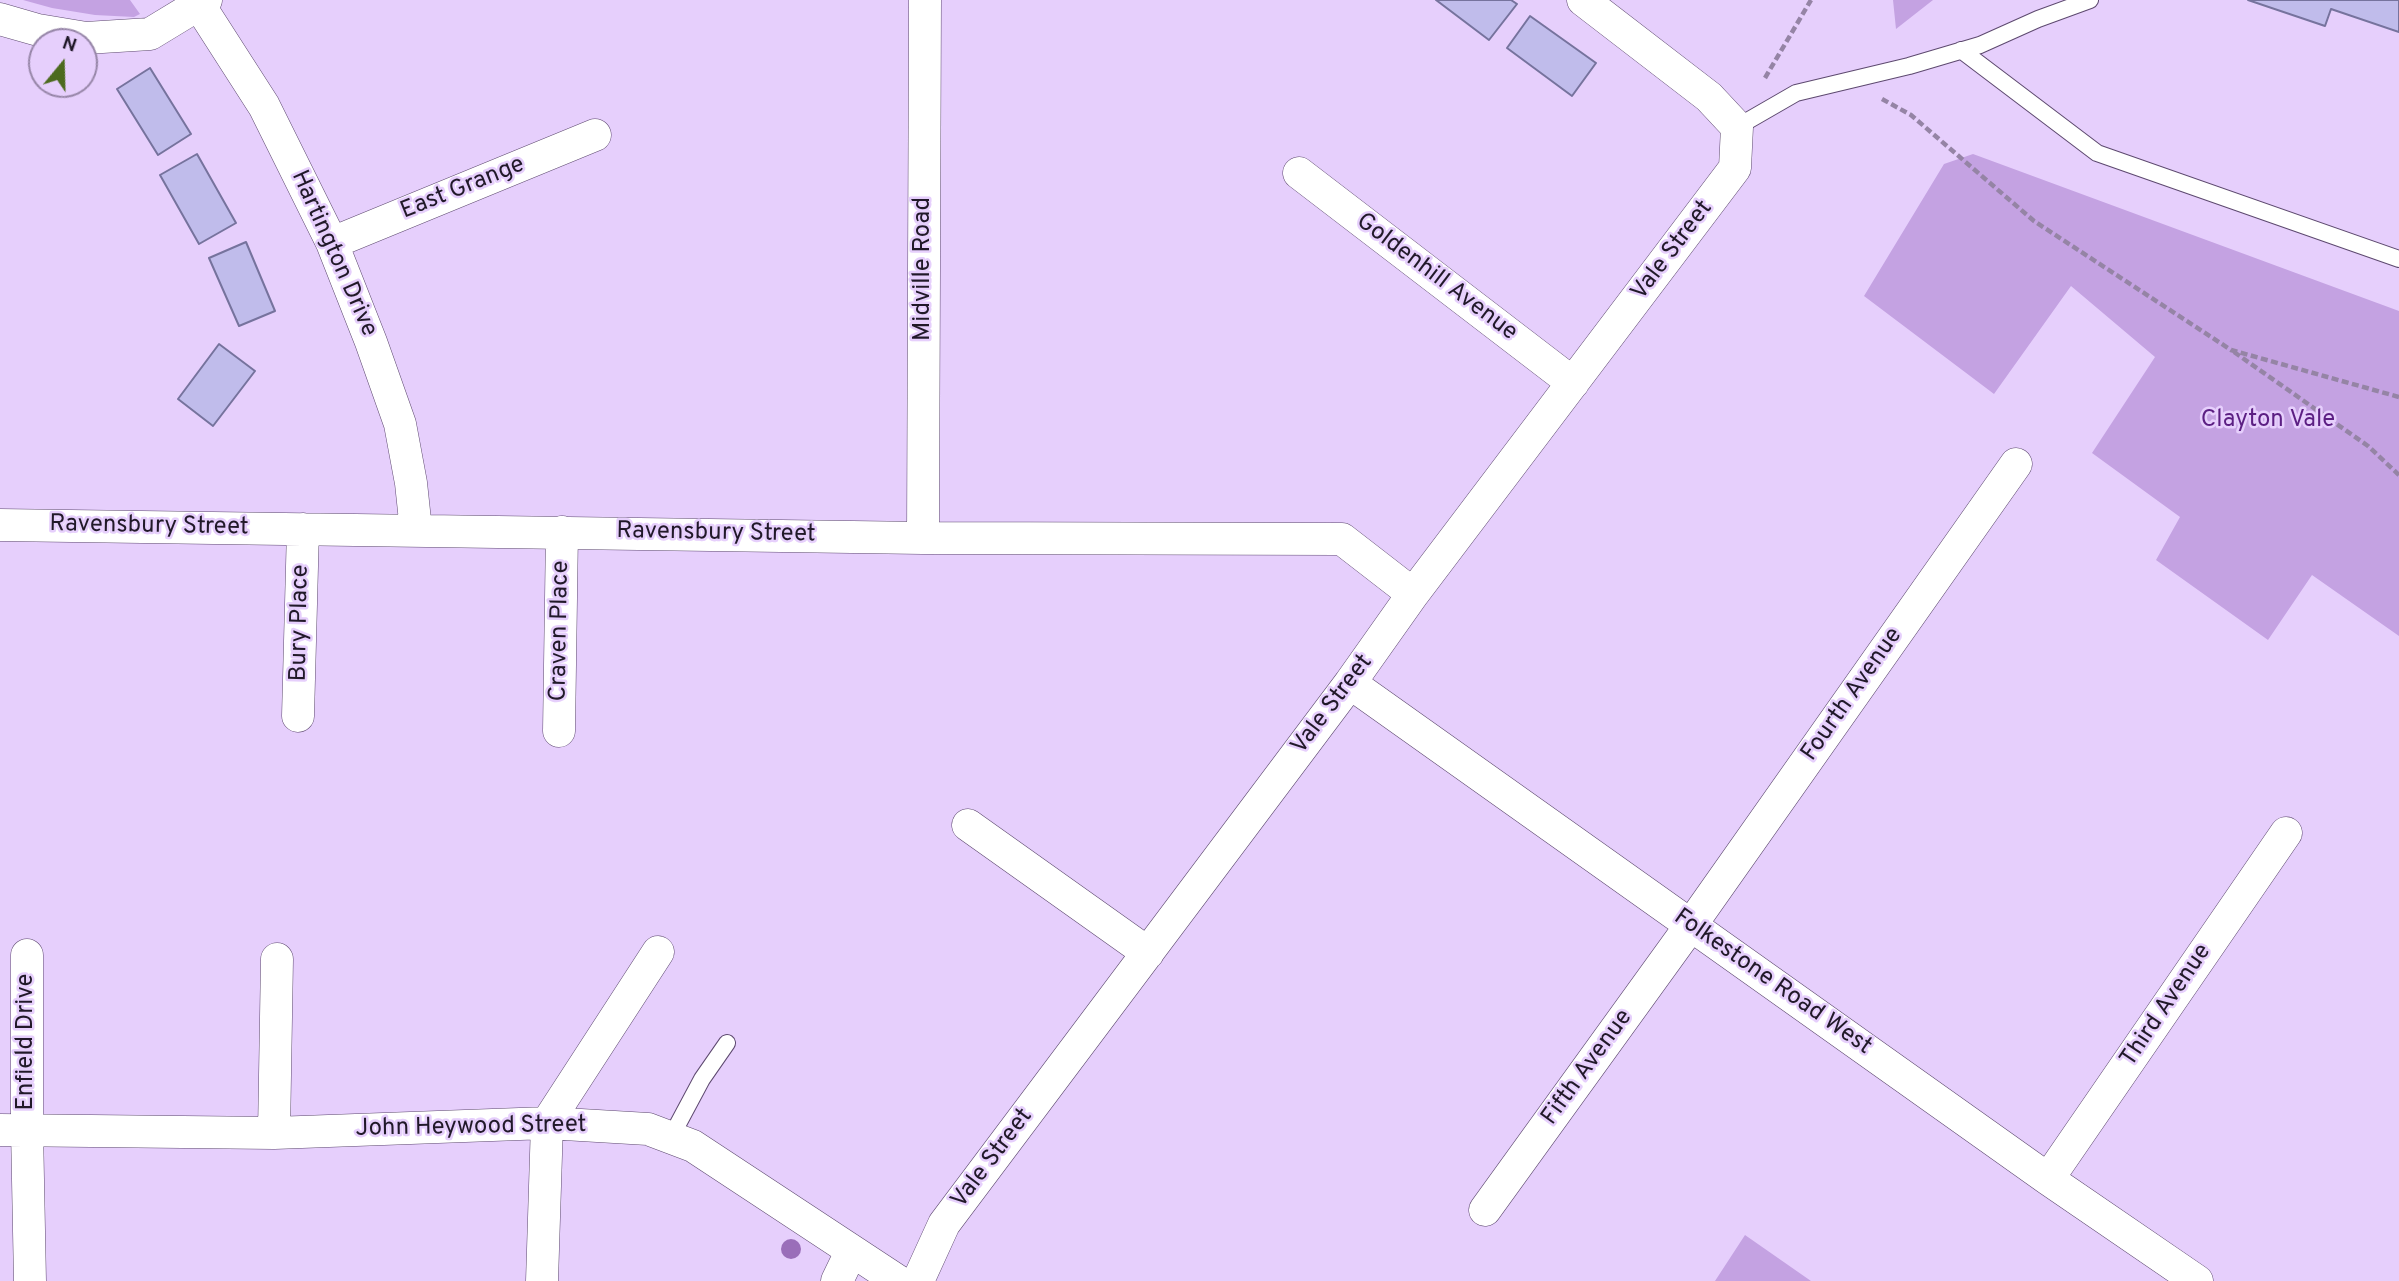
<!DOCTYPE html>
<style>
body{margin:0}
#map{position:relative;width:2399px;height:1281px;overflow:hidden;background:#e6cffc;font-family:Overpass,sans-serif}
canvas{display:block}
.north{position:absolute;left:28px;top:28px;width:70px;height:70px;box-sizing:border-box;background:#e6cffc;border:2px solid #9786a8;border-radius:50%;rotate:19deg;font-size:19px;font-weight:700;line-height:28px;text-align:center;color:#211929}
.north::after{content:'';display:block;margin:auto;width:24px;height:32px;background:#4c6a1e;clip-path:polygon(50% 0,100% 100%,50% 72%,0 100%)}
</style>
<div id="map">
<canvas width="2399" height="1281"></canvas>
<div class="north">N</div>
</div>
<script>
const c = document.querySelector('canvas').getContext('2d');
c.lineJoin = 'round';
function fillPath(path, color) {
  c.fillStyle = color;
  c.fill(path, 'evenodd');
}
function toPath(rows) {
  const path = new Path2D();
  for (const r of rows) {
    path.moveTo(r[0], r[1]);
    for (let i = 2; i < r.length; i += 2) path.lineTo(r[i], r[i + 1]);
  }
  return path;
}
function trace(path, color, width, dash) {
  c.strokeStyle = color;
  c.lineWidth = width;
  c.lineCap = dash ? 'butt' : 'round';
  c.setLineDash(dash || []);
  c.stroke(path);
}
function drawText(font, color, halo, rows, align = 'center') {
  c.font = font + ' Overpass,sans-serif';
  c.lineWidth = 5;
  c.setLineDash([]);
  c.textBaseline = 'middle';
  c.strokeStyle = halo;
  c.fillStyle = color;
  for (const [text, x, y, turn = 0] of rows) {
    c.save();
    c.translate(x, y);
    c.rotate((+turn || 0) * Math.PI / 180);
    c.textAlign = isNaN(turn) ? turn : align;
    if (halo) c.strokeText(text, 0, 0);
    c.fillText(text, 0, 0);
    c.restore();
  }
}
fillPath(toPath([
 [23,0,130,0,140,14,134,17,95,15,52,8],
 [1893,0,1933,0,1896,29],
 [1973,154,2399,311,2399,636,2312,575,2268,640,2156,560,2180,517,2092,453,2155,357,2071,286,1994,394,1864,296,1944,164],
 [1745,1235,1811,1281,1715,1281]
]), '#c4a2e2');
const building = toPath([
 [1436,0,1511,0,1517,4,1489,40,1436,0],
 [2248,0,2399,0,2399,32,2331,9,2325,26,2248,0],
 [1530,16,1596,63,1572,96,1507,48,1530,16],
 [150,68,191,134,158,155,117,89,150,68],
 [197,154,236,223,199,244,160,175,197,154],
 [246,242,275,311,239,326,209,258,246,242],
 [219,344,255,371,213,426,178,399,219,344]
]);
fillPath(building, '#c0bceb');
trace(building, '#76739d', 2);
const service = toPath([
 [1961,50,2097,153,2399,259],
 [1737,127,1796,93,1909,66,1980,45,2038,19,2090,0],
 [671,1137,702,1079,727,1043]
]);
const minor = toPath([
 [196,0,264,106,332,243,371,342,400,424,411,483,416,530],
 [0,19,38,30,86,38,150,34,206,0],
 [1299,173,1573,383],
 [332,243,595,135],
 [0,525,923,538,1342,539,1413,594],
 [923,538,925,0],
 [1350,683,2048,1179,2197,1281],
 [298,716,303,529],
 [559,731,562,532],
 [968,825,1148,953],
 [27,955,27,1129,30,1281],
 [0,1130,274,1133,547,1123,648,1129,693,1146,898,1281],
 [274,1133,277,959],
 [2048,1179,2286,833],
 [1485,1210,1691,925,2016,464],
 [542,1281,547,1123,658,952],
 [837,1281,851,1252],
 [918,1281,944,1224,1350,683,1413,594,1735,168,1737,127,1709,97,1583,0]
]);
trace(service, '#5d496f', 18);
trace(minor, '#5d496f', 33);
trace(toPath([
 [1765,78,1811,0],
 [1882,99,1911,115,2034,221,2231,350,2399,397],
 [2234,352,2368,446,2399,475]
]), '#9584a5', 4.5, [7, 3.5]);
trace(service, '#fff', 16);
trace(minor, '#fff', 32);
c.fillStyle = '#9a6eb9';
for (const [x, y] of [
 [791,1249]
]) {
  c.beginPath();
  c.arc(x, y, 10, 0, 2 * Math.PI);
  c.fill();
}
drawText('24px', '#211929', '#e6cffc', [
 ["East Grange",463,189,-22],
 ["Vale Street",1673,251,-53],
 ["Hartington Drive",333,254,66],
 ["Midville Road",924,269,-90],
 ["Goldenhill Avenue",1436,278,37],
 ["Ravensbury Street",149,527,1],
 ["Ravensbury Street",716,534,1],
 ["Bury Place",301,623,-89],
 ["Craven Place",561,631,-89],
 ["Fourth Avenue",1853,695,-55],
 ["Vale Street",1333,705,-53],
 ["Folkestone Road West",1772,983,35],
 ["Third Avenue",2167,1006,-56],
 ["Enfield Drive",27,1042,-90],
 ["Fifth Avenue",1588,1068,-54],
 ["John Heywood Street",471,1128,-1],
 ["Vale Street",993,1159,-53]
]);
drawText('24px', '#5c1f83', '#e6cffc', [
 ["Clayton Vale",2268,421]
]);
</script>
